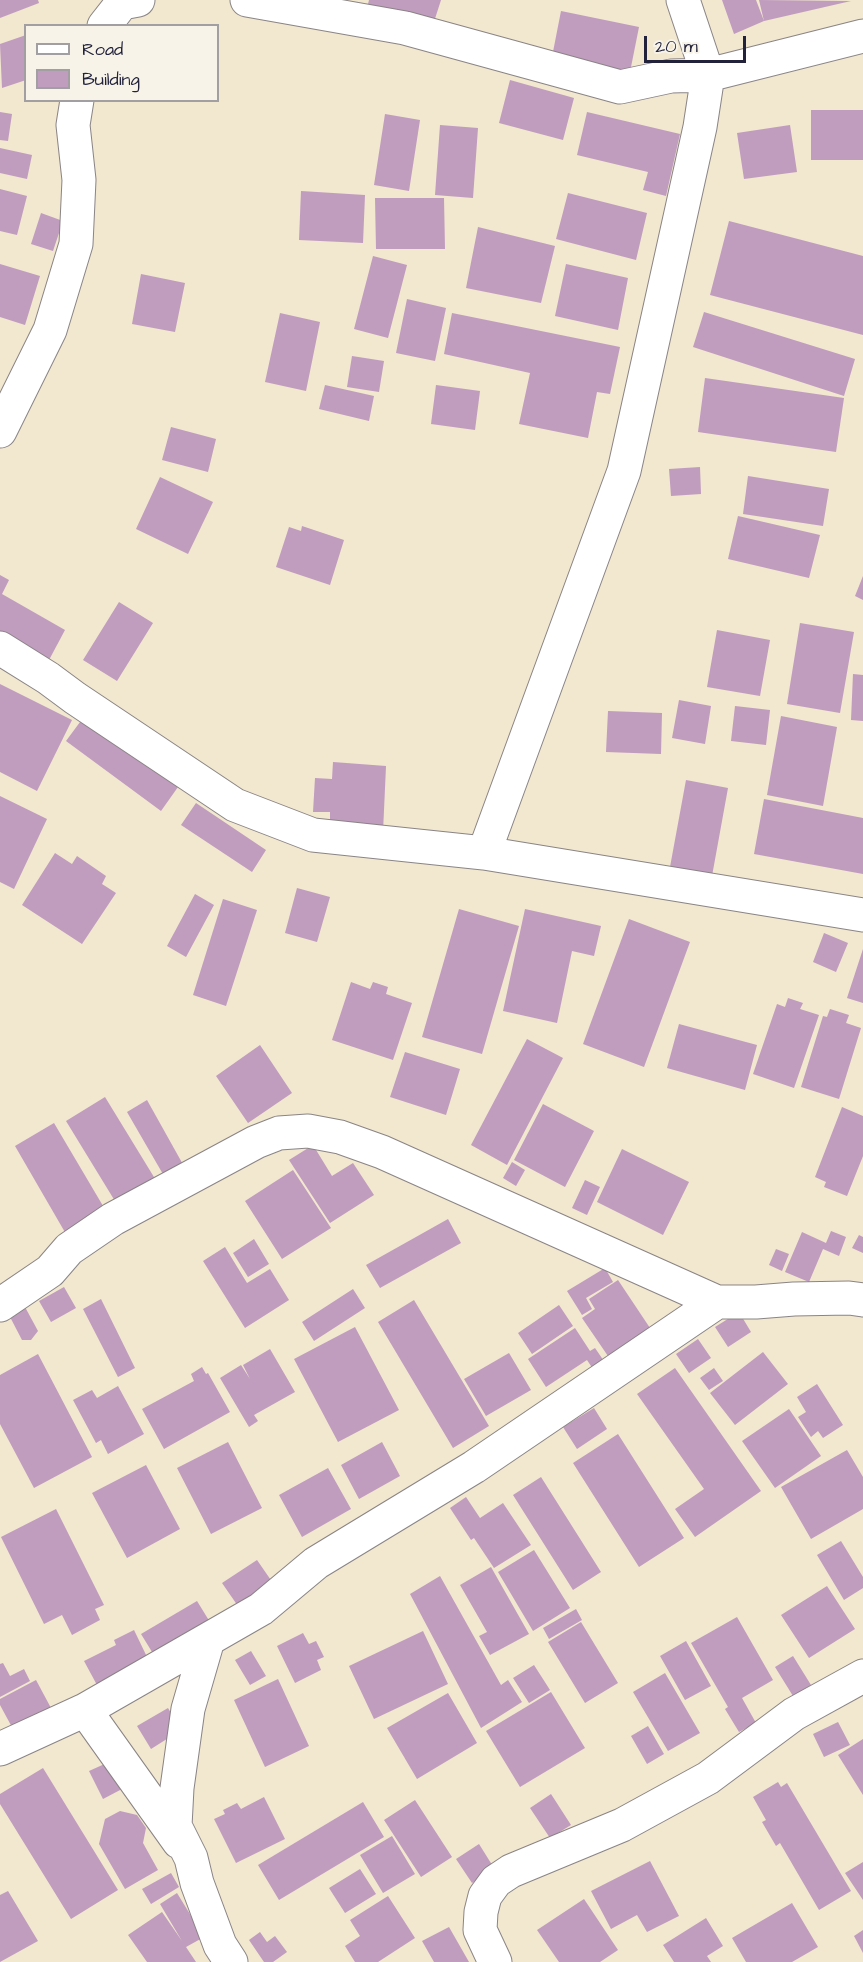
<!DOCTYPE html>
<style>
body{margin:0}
#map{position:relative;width:863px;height:1962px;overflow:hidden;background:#f2e7cf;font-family:"Architects Daughter",sans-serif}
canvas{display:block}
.legend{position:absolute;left:24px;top:24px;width:195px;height:78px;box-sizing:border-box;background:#f7f3e8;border:2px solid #a29fa3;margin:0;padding:8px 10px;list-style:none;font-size:18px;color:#22223b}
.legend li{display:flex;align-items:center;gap:12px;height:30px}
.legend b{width:30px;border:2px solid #a29fa3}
.scale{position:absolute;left:644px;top:36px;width:102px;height:27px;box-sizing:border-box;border:3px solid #22223b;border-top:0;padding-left:8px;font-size:18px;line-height:21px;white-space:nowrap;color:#22223b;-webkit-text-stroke:4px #f7f3e8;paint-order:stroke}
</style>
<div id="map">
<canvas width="863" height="1962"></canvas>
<ul class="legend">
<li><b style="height:8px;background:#fff"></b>Road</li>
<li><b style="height:16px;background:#c09cbf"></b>Building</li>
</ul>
<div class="scale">20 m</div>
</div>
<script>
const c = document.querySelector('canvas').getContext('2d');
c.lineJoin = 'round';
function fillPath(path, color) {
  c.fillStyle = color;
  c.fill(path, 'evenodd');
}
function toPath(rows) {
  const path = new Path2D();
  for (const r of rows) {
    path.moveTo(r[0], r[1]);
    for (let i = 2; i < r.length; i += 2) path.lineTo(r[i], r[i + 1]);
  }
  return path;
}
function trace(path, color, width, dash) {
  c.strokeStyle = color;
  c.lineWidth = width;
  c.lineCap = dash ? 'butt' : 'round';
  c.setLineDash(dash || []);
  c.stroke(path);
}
fillPath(toPath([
 [0,0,38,0,39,3,0,18],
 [369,0,441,0,432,28,367,8],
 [722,0,756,0,764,21,759,0,851,1,764,21,734,34],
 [561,11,639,27,630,72,552,57],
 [26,35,26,80,2,88,0,44],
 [510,80,574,98,563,140,499,123],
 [811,110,863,110,863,160,811,160],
 [0,112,12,114,8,141,0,140],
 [587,112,680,134,666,196,643,190,648,172,577,155],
 [385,114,420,120,409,191,374,185],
 [440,125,478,128,473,198,435,195],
 [790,125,797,172,744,179,737,133],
 [0,148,32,155,27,179,0,173],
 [0,189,27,196,17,235,0,231],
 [301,191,365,195,363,243,299,240],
 [568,193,647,213,636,260,556,239],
 [375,198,444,198,445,249,376,249],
 [41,213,63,221,53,251,31,244],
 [729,221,863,256,863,335,710,295],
 [478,227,555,246,541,303,466,288],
 [373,256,407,265,388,338,354,329],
 [0,264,40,276,25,325,0,317],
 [566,264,628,278,618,330,555,316],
 [141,274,185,283,175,332,132,324],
 [407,299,446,308,435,361,396,353],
 [704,312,855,359,844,396,693,347],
 [280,313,320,322,306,391,265,382],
 [452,313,620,347,610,394,597,392,588,438,519,424,530,373,444,354],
 [352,356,384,361,379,392,347,387],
 [705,378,844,398,836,452,698,432],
 [325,385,374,396,369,421,319,409],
 [436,385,480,391,475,430,431,424],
 [171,427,216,439,208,472,162,460],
 [700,467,701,494,671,496,669,469],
 [748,476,829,489,823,526,743,514],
 [160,477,213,502,188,554,136,529],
 [738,516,820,535,809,578,728,559],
 [302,526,344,540,330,585,276,567,289,527,301,531],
 [0,575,9,580,2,594,65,630,49,660,0,633],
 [863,576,863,600,855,596],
 [119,602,153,623,117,681,83,660],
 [800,623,854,632,840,713,787,704],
 [717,630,770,640,760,696,707,687],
 [853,674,863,675,863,721,851,720],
 [0,684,72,720,37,791,0,772],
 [679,700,711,706,705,744,672,738],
 [735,706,770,710,766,745,731,741],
 [608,711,662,713,661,754,606,752],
 [781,716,837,727,823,806,767,795],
 [83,718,178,787,161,811,66,741],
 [333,762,386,766,383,832,330,829,330,812,313,812,315,778,332,779],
 [686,780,728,788,712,876,670,867],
 [0,796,47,819,14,889,0,882],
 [764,799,863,818,863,874,754,854],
 [196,803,266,850,252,872,181,825],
 [55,853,72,864,77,856,106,876,102,884,116,893,82,944,22,905],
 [297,888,330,897,317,942,285,933],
 [195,894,214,905,186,957,167,946],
 [223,899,257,910,226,1006,193,995],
 [459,909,519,926,482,1054,422,1037],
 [525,909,601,926,594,956,572,951,557,1023,503,1011],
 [629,919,690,942,644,1067,583,1044],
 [824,933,848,943,836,972,813,962],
 [863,949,863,1003,847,998],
 [351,982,370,989,373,982,388,987,386,994,412,1003,393,1060,332,1040],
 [788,998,803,1003,800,1009,819,1015,794,1088,753,1074,777,1004,785,1007],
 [830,1009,849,1015,846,1023,861,1028,839,1099,801,1087,823,1016,827,1017],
 [679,1024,757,1045,745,1090,667,1068],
 [527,1039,563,1058,507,1165,471,1145],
 [260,1045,292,1093,248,1123,216,1076],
 [405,1052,460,1069,446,1115,390,1097],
 [105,1097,157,1182,118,1206,66,1121],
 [147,1100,190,1177,171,1188,127,1112],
 [543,1104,594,1131,565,1187,514,1160],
 [842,1107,863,1116,863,1156,847,1196,824,1187,826,1182,815,1177],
 [54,1123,106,1211,66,1234,15,1146],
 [313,1145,332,1176,353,1163,374,1195,330,1223,289,1160],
 [622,1149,689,1182,663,1235,597,1202],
 [512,1162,525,1170,516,1186,503,1178],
 [293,1170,331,1228,282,1259,245,1201],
 [585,1180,600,1187,587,1215,572,1208],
 [448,1219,461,1243,380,1288,366,1265],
 [831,1231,846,1237,839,1256,823,1249,809,1282,785,1272,802,1232,826,1243],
 [859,1235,863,1237,863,1253,852,1248],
 [254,1239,269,1264,248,1277,233,1253],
 [225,1247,247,1283,270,1269,289,1300,245,1328,203,1261],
 [776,1249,789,1254,782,1271,769,1265],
 [605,1268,613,1282,586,1298,592,1309,582,1315,567,1291],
 [618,1280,652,1331,610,1359,582,1318,595,1309,589,1299],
 [64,1287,76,1308,51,1322,39,1301],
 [353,1289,365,1308,314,1341,302,1322],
 [101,1299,135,1368,118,1377,83,1309],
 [414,1300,489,1426,453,1448,378,1322],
 [559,1305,573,1326,532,1354,518,1333],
 [25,1307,38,1331,31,1340,22,1340,9,1315],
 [739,1312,751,1332,728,1347,715,1327],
 [355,1327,399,1410,338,1442,294,1359],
 [575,1328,590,1351,595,1348,608,1367,597,1375,587,1360,546,1387,528,1359],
 [698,1339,711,1358,689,1373,676,1354],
 [270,1349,295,1392,254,1415,258,1421,249,1427,220,1378,241,1365,250,1379,243,1365],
 [763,1352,788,1384,735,1425,710,1393],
 [509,1353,531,1390,486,1416,464,1379],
 [38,1354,92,1457,34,1488,0,1424,0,1375],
 [202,1367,206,1374,208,1373,230,1412,164,1449,142,1409,194,1381,191,1374],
 [675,1368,761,1491,695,1537,675,1509,704,1489,637,1394],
 [714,1368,723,1381,709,1390,700,1378],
 [817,1384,843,1425,823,1438,818,1431,811,1437,798,1417,806,1412,797,1397],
 [118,1386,144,1434,108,1454,101,1440,96,1443,73,1400,92,1390,97,1398],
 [594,1408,607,1429,577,1449,563,1427],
 [789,1409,821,1456,775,1488,742,1441],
 [618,1434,684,1538,639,1567,573,1463],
 [228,1442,262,1508,211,1534,177,1468],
 [382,1442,400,1476,359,1499,341,1465],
 [847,1450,863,1477,863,1509,811,1539,781,1487],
 [146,1465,180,1529,127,1558,92,1493],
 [328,1468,351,1509,302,1537,279,1495],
 [541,1477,601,1572,573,1590,513,1495],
 [466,1497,480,1518,503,1503,531,1545,494,1568,474,1538,471,1540,450,1508],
 [56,1509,104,1605,95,1609,100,1620,72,1635,62,1615,44,1624,1,1537],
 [841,1541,863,1577,863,1588,844,1600,817,1555],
 [534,1550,570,1608,533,1631,498,1572],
 [257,1560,275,1586,240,1609,222,1583],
 [491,1567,529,1634,490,1655,479,1636,487,1632,460,1585],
 [440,1576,501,1685,508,1680,522,1702,481,1728,410,1594],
 [827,1586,855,1629,809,1658,781,1615],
 [197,1601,213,1627,157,1660,141,1634],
 [576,1609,582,1620,549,1639,543,1628],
 [737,1617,773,1680,742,1698,756,1723,739,1732,725,1709,728,1707,691,1643],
 [581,1622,618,1683,585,1703,548,1642],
 [134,1630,148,1659,97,1685,84,1661,116,1645,114,1640],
 [423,1631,448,1684,374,1719,349,1666],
 [303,1633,309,1644,316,1641,324,1657,317,1660,321,1670,295,1683,277,1646],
 [686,1641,711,1686,685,1700,660,1656],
 [251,1651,266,1676,250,1685,235,1660],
 [793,1656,811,1685,793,1696,775,1667],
 [3,1663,10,1676,24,1669,30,1681,0,1697,0,1664],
 [534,1665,550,1690,529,1703,513,1678],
 [665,1673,700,1733,668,1751,633,1692],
 [278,1679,309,1746,265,1767,234,1700],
 [36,1680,51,1708,13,1729,0,1705,0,1699],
 [551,1692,585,1748,520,1787,486,1731],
 [448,1693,477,1743,417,1779,387,1728],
 [168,1708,181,1730,151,1749,137,1726],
 [838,1722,850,1745,824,1757,813,1734],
 [648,1726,664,1754,647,1764,631,1736],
 [863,1739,863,1795,838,1755],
 [109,1762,122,1789,103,1799,89,1771],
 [43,1768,118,1890,71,1919,0,1804,0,1794],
 [778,1782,781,1787,787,1783,851,1891,819,1910,780,1843,776,1846,762,1822,766,1820,753,1797],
 [551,1794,571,1825,550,1838,530,1808],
 [264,1797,285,1839,236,1863,214,1819,225,1814,223,1810,237,1803,241,1809],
 [415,1800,452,1857,421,1877,384,1820],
 [363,1802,384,1837,279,1900,258,1865],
 [120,1811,137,1815,146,1828,143,1843,158,1870,125,1889,99,1844,105,1819],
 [392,1836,415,1874,383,1893,360,1855],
 [479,1844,494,1868,472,1883,456,1859],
 [650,1861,679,1916,647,1932,637,1915,611,1929,591,1891],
 [863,1862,863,1900,845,1873],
 [360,1869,376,1894,345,1913,329,1888],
 [171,1873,179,1887,151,1904,142,1889],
 [8,1891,38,1941,0,1962,0,1895],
 [177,1893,204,1937,186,1947,196,1962,147,1962,128,1935,162,1912,182,1941,160,1904],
 [388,1896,415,1938,378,1962,355,1962,345,1946,360,1936,350,1920],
 [584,1899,618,1950,600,1962,559,1962,537,1930],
 [792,1903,818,1947,792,1962,746,1962,732,1938],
 [706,1918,723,1946,707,1956,711,1962,674,1962,663,1945],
 [449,1927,469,1962,434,1962,422,1941],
 [863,1930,863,1953,854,1936],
 [260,1932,267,1942,275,1936,287,1952,273,1962,264,1962,249,1940]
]), '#c09cbf');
const minor = toPath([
 [247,0,405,28,620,87,671,76,708,75,863,36],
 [104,26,122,3,138,0],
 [0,431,50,330,76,244,79,180,73,125,77,100],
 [0,648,48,678,75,698,235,805,313,835,484,853,863,915],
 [484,853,624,471,700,127,708,75,683,0],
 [0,1305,50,1271,69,1249,113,1219,256,1142,279,1133,308,1131,340,1137,382,1152,717,1302,756,1302,794,1299,849,1298,863,1300],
 [208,1640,188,1709,177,1788,175,1826,191,1858,197,1883,220,1945,231,1962],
 [85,1710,179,1842],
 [0,1749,85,1710,261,1609,316,1563,474,1467,717,1302],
 [495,1962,480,1930,481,1912,485,1896,496,1881,511,1871,622,1825,708,1778,794,1714,863,1676]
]);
trace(minor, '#8a8485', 35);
trace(minor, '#fff', 33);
</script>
